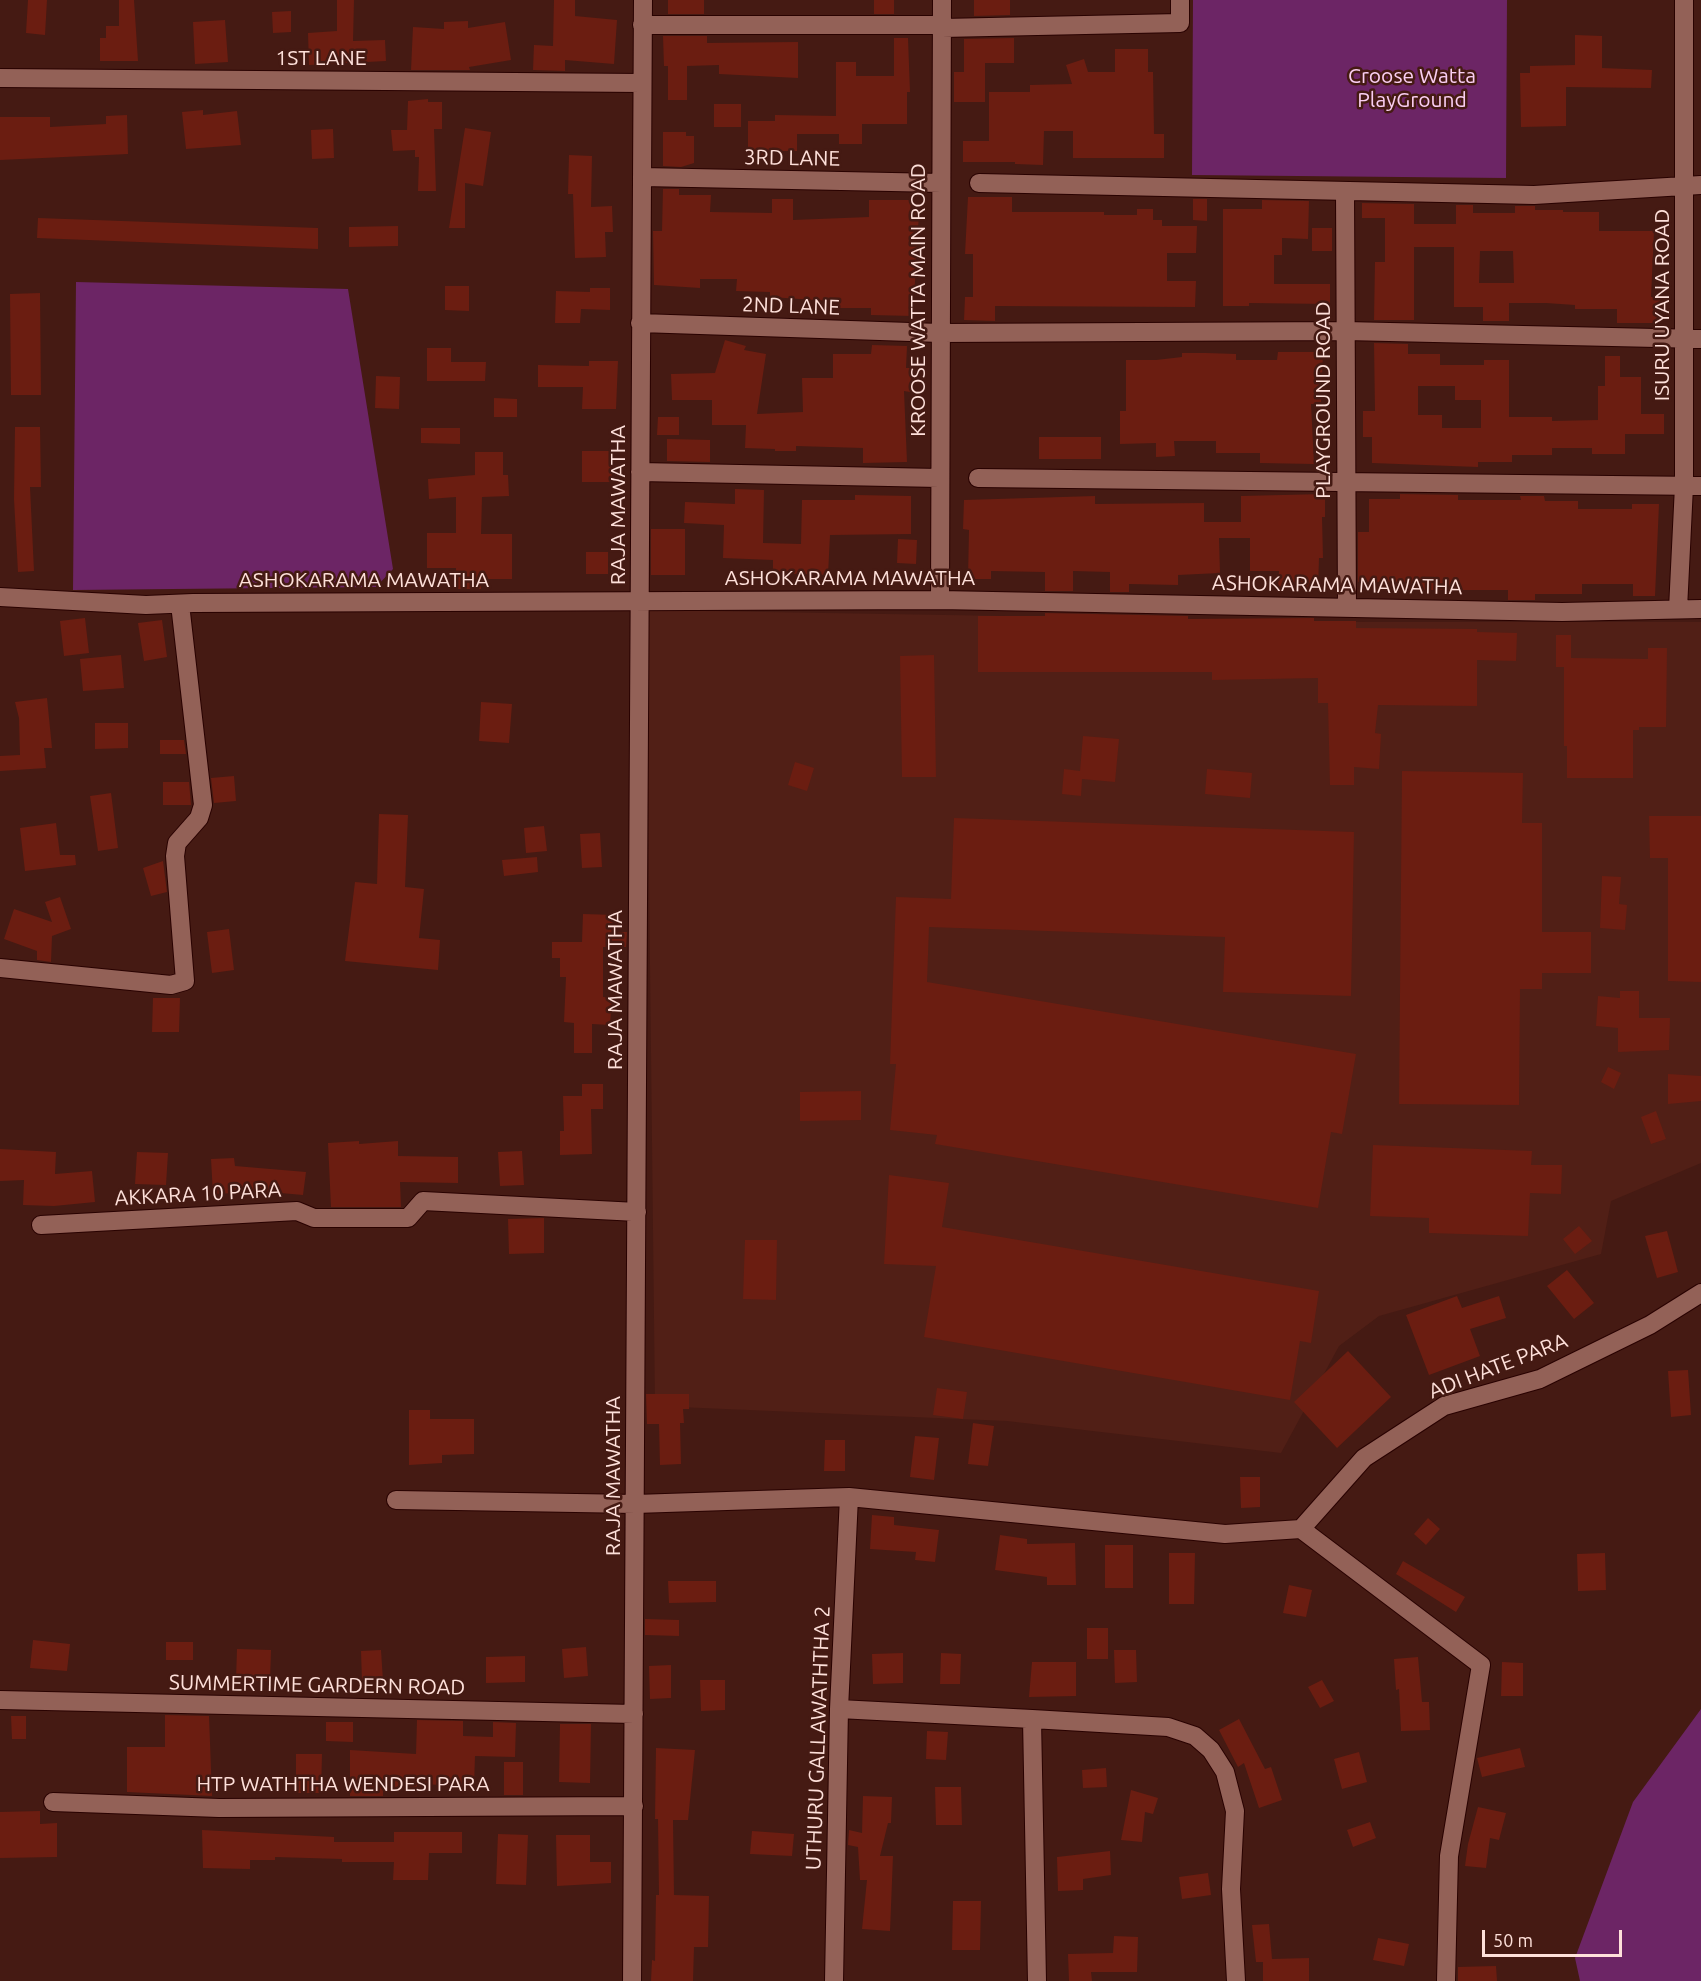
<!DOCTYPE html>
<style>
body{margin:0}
#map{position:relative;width:1701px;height:1981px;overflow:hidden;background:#451a13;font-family:Ubuntu,sans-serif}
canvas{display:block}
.scale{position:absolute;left:1482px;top:1930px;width:140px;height:27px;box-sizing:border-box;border:3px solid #fee0da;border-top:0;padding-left:8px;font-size:18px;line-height:21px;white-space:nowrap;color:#fee0da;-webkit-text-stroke:4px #451a13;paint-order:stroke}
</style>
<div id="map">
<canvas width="1701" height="1981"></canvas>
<div class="scale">50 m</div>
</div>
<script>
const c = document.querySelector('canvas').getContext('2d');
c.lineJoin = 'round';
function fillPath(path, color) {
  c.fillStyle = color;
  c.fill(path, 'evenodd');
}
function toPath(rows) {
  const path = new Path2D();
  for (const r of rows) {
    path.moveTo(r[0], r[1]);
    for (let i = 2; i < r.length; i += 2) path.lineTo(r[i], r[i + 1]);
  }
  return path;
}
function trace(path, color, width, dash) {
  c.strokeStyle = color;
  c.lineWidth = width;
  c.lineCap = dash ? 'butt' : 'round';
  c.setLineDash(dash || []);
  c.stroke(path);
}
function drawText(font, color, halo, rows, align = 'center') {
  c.font = font + ' Ubuntu,sans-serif';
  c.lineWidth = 5;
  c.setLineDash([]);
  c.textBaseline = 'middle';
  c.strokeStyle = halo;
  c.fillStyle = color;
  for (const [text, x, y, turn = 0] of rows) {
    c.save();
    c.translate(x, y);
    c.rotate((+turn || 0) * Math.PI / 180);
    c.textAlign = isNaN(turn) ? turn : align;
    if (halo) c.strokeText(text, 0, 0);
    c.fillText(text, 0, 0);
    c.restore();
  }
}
fillPath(toPath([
 [646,610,1366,622,1701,622,1701,1163,1611,1201,1601,1254,1379,1316,1339,1346,1281,1453,1007,1421,655,1406]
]), '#511f16');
fillPath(toPath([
 [1193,0,1507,0,1506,178,1192,175],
 [76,282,348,289,393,569,376,587,73,590],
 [1701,1709,1701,1981,1580,1981,1575,1958,1633,1802]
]), '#6c2565');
fillPath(toPath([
 [28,0,47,0,45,35,26,33],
 [119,0,134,0,138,61,100,61,100,38,106,38,106,26,119,26],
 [337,0,354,0,353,41,385,40,386,61,309,65,308,33,337,31],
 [554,0,575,0,575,16,617,20,614,64,565,60,565,71,533,70,534,45,553,46],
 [668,0,704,0,704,14,668,14],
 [874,0,894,0,894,14,874,14],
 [974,0,1010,0,1010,15,974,16],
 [291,11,291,32,273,33,272,12],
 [225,20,228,62,195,64,193,22],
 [468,21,468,28,505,22,511,60,469,67,470,70,411,70,413,27,444,29,444,22],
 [1575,35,1602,36,1602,68,1652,70,1651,88,1566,87,1566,126,1521,127,1520,73,1530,73,1530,66,1575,65],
 [663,36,707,36,707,43,798,42,798,78,719,74,719,65,687,66,687,100,668,100,668,66,664,66],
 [894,38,908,38,910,92,907,92,907,124,862,124,862,144,839,144,839,134,797,134,797,151,768,151,768,155,748,155,748,121,775,121,775,115,836,116,836,62,856,62,856,76,894,76],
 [1014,38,1014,63,985,63,985,102,954,102,954,72,964,72,964,39],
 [1115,49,1148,49,1148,72,1153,72,1154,134,1164,134,1164,158,1073,158,1073,131,1044,131,1043,165,1015,164,1015,162,963,162,963,141,989,141,989,92,1030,92,1030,85,1072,84,1066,65,1084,59,1088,72,1115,72],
 [428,99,428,102,442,102,442,129,434,129,436,191,418,191,419,157,415,157,415,150,393,151,391,130,407,130,408,101],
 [714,104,741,104,741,127,714,127],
 [203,110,203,115,237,111,241,145,186,149,182,112],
 [127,115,128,154,0,160,0,117,50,117,50,127,106,124,106,116],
 [465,128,491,132,483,186,465,183,465,228,449,228],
 [333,129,334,158,312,159,311,130],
 [663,132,686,132,686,136,694,136,694,163,681,167,663,166],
 [569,155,592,156,591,207,612,206,613,232,605,232,606,257,575,258,573,194,568,194],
 [663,189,679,189,679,195,711,195,710,212,772,213,772,199,793,199,793,220,869,217,869,200,911,200,910,213,919,213,913,316,871,315,871,308,831,308,831,301,770,297,770,292,736,291,737,279,700,279,700,288,654,285,653,231,662,231],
 [968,197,1012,197,1012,212,1104,212,1104,215,1137,215,1137,209,1153,209,1153,220,1162,220,1162,226,1197,226,1196,253,1167,253,1167,281,1196,281,1195,307,995,306,995,321,964,320,965,297,973,297,973,254,965,254],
 [1193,199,1207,199,1207,221,1193,220],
 [1262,200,1309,201,1308,239,1282,238,1282,255,1274,255,1274,284,1330,284,1330,304,1249,303,1249,306,1223,306,1223,209,1262,209],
 [1362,203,1414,204,1414,224,1456,224,1456,205,1473,205,1473,213,1515,213,1515,206,1535,206,1535,210,1563,210,1563,212,1599,212,1599,231,1654,231,1651,297,1660,297,1660,323,1617,323,1617,309,1575,309,1575,305,1546,303,1509,303,1509,321,1483,321,1483,307,1454,307,1454,247,1414,247,1414,320,1374,320,1375,262,1385,262,1385,218,1362,218],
 [1480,251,1513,251,1514,283,1479,283],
 [38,218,318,228,318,249,37,238],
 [398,226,398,246,349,247,349,227],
 [1312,228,1332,228,1332,251,1312,251],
 [445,286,469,286,469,311,445,310],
 [590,288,610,288,610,310,581,309,580,323,555,323,556,291,590,292],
 [40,293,41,395,11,395,10,294],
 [725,340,746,346,744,350,766,354,757,414,803,412,802,378,833,378,833,354,871,354,872,345,907,346,906,368,911,368,910,392,904,391,907,462,863,463,863,448,796,446,796,451,775,451,775,449,745,448,746,425,712,425,712,400,672,400,671,374,715,373],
 [1374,343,1408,344,1408,354,1440,354,1440,365,1484,365,1484,360,1509,360,1509,417,1552,417,1552,421,1598,420,1598,386,1605,386,1605,356,1620,356,1620,377,1641,377,1641,414,1664,414,1664,434,1625,434,1625,454,1592,454,1592,448,1552,448,1552,455,1512,455,1512,462,1478,462,1478,467,1372,463,1372,437,1363,437,1363,411,1375,411],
 [1418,386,1455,386,1455,400,1481,400,1481,428,1442,428,1442,415,1418,415],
 [427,348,451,348,451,362,486,362,485,381,427,381],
 [1278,352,1323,352,1321,404,1311,404,1314,464,1260,463,1260,453,1216,453,1216,441,1174,441,1175,456,1156,457,1156,443,1120,444,1120,411,1126,411,1126,360,1156,360,1182,357,1182,353,1206,353,1236,354,1236,360,1277,360],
 [589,361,618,361,616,409,582,409,583,387,538,387,538,365,589,366],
 [376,376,400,377,399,409,375,408],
 [494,398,517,399,517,417,494,417],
 [658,417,679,417,679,435,657,435],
 [15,427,40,427,41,487,30,487,34,571,18,572,14,499],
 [421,428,460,428,460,444,421,443],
 [1039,437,1101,437,1101,459,1039,459],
 [667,439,710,440,710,462,667,461],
 [582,451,612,451,612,482,582,482],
 [475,452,503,452,503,475,508,475,509,496,482,497,481,534,512,534,512,579,481,579,481,589,456,589,456,568,427,568,427,533,456,533,456,497,429,499,428,479,475,475],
 [735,489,764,490,763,543,801,544,802,500,855,500,855,495,911,496,911,534,830,535,828,575,773,573,773,560,723,558,724,525,684,523,685,502,735,504],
 [1325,494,1325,517,1322,517,1323,558,1319,558,1318,590,1278,588,1279,571,1250,571,1250,538,1219,538,1220,573,1178,575,1178,585,1129,584,1129,592,1110,592,1110,572,1073,571,1073,591,1045,591,1045,572,991,571,991,579,968,579,969,530,963,529,964,500,1095,496,1095,504,1204,503,1204,522,1241,522,1241,496],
 [1400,494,1458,495,1458,500,1521,500,1520,496,1544,496,1545,501,1578,501,1578,509,1632,509,1632,504,1659,504,1655,596,1633,596,1633,584,1582,584,1582,594,1535,594,1535,600,1508,600,1508,590,1390,590,1390,582,1358,582,1358,532,1369,532,1369,499,1400,499],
 [651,529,685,529,685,575,651,575],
 [898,539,917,540,916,564,897,563],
 [586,552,608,552,608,574,586,574],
 [1045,613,1188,616,1188,619,1314,618,1314,621,1356,621,1356,628,1477,629,1477,632,1517,633,1516,661,1477,660,1477,706,1378,705,1375,733,1381,734,1379,769,1354,767,1354,785,1330,785,1328,703,1318,703,1318,678,1212,680,1212,672,978,672,978,616,1045,616],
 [85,618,89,653,64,656,60,621],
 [162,620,167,657,144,661,138,623],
 [1556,635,1571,635,1571,658,1648,659,1648,648,1667,648,1666,727,1639,727,1639,730,1633,730,1633,778,1567,778,1567,746,1564,746,1564,667,1556,667],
 [121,655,124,688,83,691,80,659],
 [934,655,936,777,902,777,900,656],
 [47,698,52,748,44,748,46,768,0,771,0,756,20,755,19,718,15,702],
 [481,702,512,704,509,743,479,741],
 [95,723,128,723,128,748,95,749],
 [1083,736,1119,739,1115,782,1082,779,1081,796,1062,794,1064,769,1080,771],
 [160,740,184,740,186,754,160,754],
 [795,762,814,768,807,791,788,785],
 [1207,769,1252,773,1250,798,1205,794],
 [1402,771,1523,773,1522,823,1542,823,1542,932,1591,932,1591,973,1542,973,1542,989,1520,989,1519,1105,1399,1104],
 [234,776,236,801,214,803,211,778],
 [163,782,189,782,191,805,163,805],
 [111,793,118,848,98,851,90,796],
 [379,814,408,815,405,887,424,889,419,938,440,940,438,970,345,961,355,882,377,884],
 [1649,816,1701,816,1701,982,1668,981,1668,858,1650,858],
 [954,818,1354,832,1351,996,1223,992,1225,937,929,927,927,982,1356,1054,1342,1134,1331,1132,1318,1208,935,1144,937,1135,890,1130,896,1064,890,1064,896,897,951,899],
 [56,823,60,855,75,855,76,865,25,871,20,828],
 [544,826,547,851,526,853,524,828],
 [600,833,602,867,582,868,580,834],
 [537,857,538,872,504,876,502,860],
 [163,861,167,892,151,896,143,868],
 [1602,876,1621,877,1619,904,1627,905,1625,930,1600,928],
 [60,897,71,929,52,936,51,962,37,960,37,951,4,939,14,909,52,922,45,902],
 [583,914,616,915,616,932,627,932,626,947,603,947,603,997,612,998,610,1025,592,1024,592,1053,574,1053,574,1023,564,1022,566,977,560,977,560,958,552,958,552,942,582,942],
 [229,929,234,970,212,973,207,932],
 [1620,991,1639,991,1639,1018,1670,1018,1669,1050,1618,1052,1618,1028,1596,1026,1598,996,1620,998],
 [153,998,180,998,179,1032,152,1032],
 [1608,1067,1621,1073,1614,1089,1601,1082],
 [1668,1074,1701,1076,1701,1101,1668,1104],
 [582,1084,603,1084,603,1109,591,1109,592,1154,560,1155,560,1131,564,1131,563,1096,582,1096],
 [861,1091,861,1120,800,1121,800,1092],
 [1656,1111,1666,1139,1651,1144,1641,1117],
 [359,1141,359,1144,398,1141,398,1156,458,1157,458,1183,400,1182,401,1207,331,1207,328,1143],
 [1373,1145,1532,1151,1531,1165,1562,1165,1561,1194,1530,1193,1528,1236,1429,1233,1429,1218,1370,1216],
 [0,1149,56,1152,55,1174,92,1171,95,1202,54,1206,23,1205,24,1180,0,1181],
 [522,1151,524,1185,500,1186,498,1152],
 [137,1152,168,1153,166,1185,135,1184],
 [234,1158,235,1166,306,1172,303,1195,236,1189,236,1193,213,1194,211,1159],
 [889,1175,949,1183,942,1227,1319,1291,1311,1343,1300,1341,1290,1400,924,1337,936,1266,884,1264],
 [544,1218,544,1253,509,1254,508,1219],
 [1579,1226,1592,1241,1575,1254,1563,1239],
 [1667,1231,1678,1272,1657,1278,1645,1236],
 [745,1240,777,1240,776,1300,743,1299],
 [1567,1270,1594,1303,1574,1319,1547,1286],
 [1457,1296,1462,1308,1499,1296,1506,1318,1470,1329,1480,1356,1429,1375,1406,1315],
 [1348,1351,1391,1397,1337,1448,1294,1402],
 [1688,1370,1691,1415,1671,1417,1668,1371],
 [937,1388,967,1392,963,1419,933,1415],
 [646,1394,689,1394,689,1409,683,1409,684,1423,680,1423,681,1464,660,1465,659,1424,647,1424],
 [409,1410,430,1410,430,1419,474,1419,474,1454,442,1455,442,1463,409,1465],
 [973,1423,994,1426,988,1466,968,1464],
 [915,1436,939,1438,934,1480,910,1477],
 [825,1440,845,1440,845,1471,824,1471],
 [1240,1477,1260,1477,1260,1507,1241,1508],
 [872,1515,894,1517,894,1525,939,1530,935,1562,915,1560,916,1552,870,1549],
 [1428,1518,1440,1529,1426,1545,1414,1534],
 [1000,1535,1027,1539,1027,1544,1075,1543,1076,1585,1047,1585,1047,1577,995,1570],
 [1105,1545,1133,1545,1133,1588,1105,1588],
 [1169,1553,1195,1553,1194,1604,1169,1604],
 [1605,1553,1606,1590,1578,1591,1577,1554],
 [1403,1561,1465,1597,1456,1612,1396,1574],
 [668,1581,716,1581,716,1602,669,1603],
 [1289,1585,1312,1590,1306,1617,1283,1613],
 [645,1619,679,1620,679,1636,645,1635],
 [1087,1628,1108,1628,1108,1659,1087,1659],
 [33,1640,70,1644,67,1671,30,1668],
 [166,1642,193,1642,193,1660,166,1660],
 [586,1647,588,1676,564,1678,562,1649],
 [237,1649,271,1650,270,1681,236,1680],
 [381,1650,383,1681,362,1682,361,1651],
 [1114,1650,1136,1650,1137,1682,1115,1683],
 [903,1653,903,1683,873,1684,872,1654],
 [941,1653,961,1654,960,1684,940,1684],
 [525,1656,525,1682,486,1683,486,1657],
 [1418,1657,1422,1702,1429,1702,1430,1730,1401,1731,1399,1689,1396,1690,1394,1659],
 [1032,1662,1076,1662,1076,1696,1029,1697],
 [1502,1662,1523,1663,1523,1696,1501,1696],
 [671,1665,671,1698,650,1699,649,1666],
 [700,1680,725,1680,725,1710,701,1711],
 [1322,1680,1334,1701,1320,1708,1308,1687],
 [165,1715,209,1716,212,1796,127,1792,127,1747,165,1747],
 [11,1716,26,1716,26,1739,12,1739],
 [1239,1719,1265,1769,1271,1767,1282,1800,1259,1808,1244,1763,1238,1767,1219,1730],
 [417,1720,463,1721,463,1736,493,1737,493,1722,516,1723,515,1757,475,1756,474,1786,417,1784,417,1788,383,1788,383,1796,350,1796,350,1750,416,1754],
 [326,1722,353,1722,353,1742,326,1741],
 [560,1724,591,1724,590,1783,559,1782],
 [927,1731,948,1732,946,1760,926,1759],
 [656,1748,695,1750,688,1820,673,1820,674,1895,709,1896,708,1947,694,1947,693,1981,651,1981,652,1960,655,1961,656,1895,659,1895,658,1819,655,1819],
 [1520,1748,1525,1767,1482,1777,1477,1758],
 [1359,1752,1367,1782,1342,1789,1334,1759],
 [296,1754,322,1754,321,1793,296,1793],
 [504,1762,523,1762,523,1795,504,1795],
 [1106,1768,1107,1787,1083,1788,1082,1770],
 [935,1787,961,1787,962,1825,936,1825],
 [1131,1790,1158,1798,1153,1814,1145,1812,1142,1842,1121,1840],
 [863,1796,892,1797,891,1823,888,1823,880,1856,893,1856,890,1931,862,1929,867,1880,860,1880,858,1847,848,1845,849,1830,862,1833],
 [1478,1807,1506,1813,1499,1840,1490,1838,1486,1868,1465,1866,1468,1844],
 [40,1811,40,1824,57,1823,57,1857,0,1858,0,1812],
 [1370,1822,1376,1838,1353,1847,1347,1830],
 [202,1830,334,1837,334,1842,394,1842,394,1832,462,1832,462,1853,429,1853,428,1880,393,1880,394,1862,342,1862,342,1859,275,1857,275,1860,250,1860,250,1869,203,1868],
 [752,1831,794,1834,792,1856,750,1854],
 [498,1834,528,1835,526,1885,496,1884],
 [556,1835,590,1835,590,1862,611,1862,611,1883,557,1886],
 [1110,1851,1111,1875,1083,1879,1083,1890,1058,1891,1057,1857],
 [1208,1873,1211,1895,1182,1899,1179,1877],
 [953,1901,981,1901,980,1950,952,1950],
 [1269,1924,1272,1959,1309,1958,1309,1981,1263,1981,1263,1962,1256,1962,1252,1925],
 [1114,1936,1138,1937,1137,1972,1091,1972,1092,1981,1069,1981,1068,1954,1113,1953],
 [1378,1938,1409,1944,1404,1966,1373,1960],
 [1496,1966,1497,1981,1458,1981,1458,1967]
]), '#6b1d11');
const minor = toPath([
 [642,25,942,25],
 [942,28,1180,23,1180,0],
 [0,78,642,83],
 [642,177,941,183],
 [979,183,1534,195,1701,185],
 [1345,191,1347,608],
 [640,323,940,333,1345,331,1701,339],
 [640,472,939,478],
 [978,478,1701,486],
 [0,597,146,605,193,603,940,600,1562,612,1701,609],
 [940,600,942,0],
 [1678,609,1684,486,1684,0],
 [0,968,171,985,185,981,175,856,177,843,199,818,203,805,180,604],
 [41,1225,297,1211,314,1218,408,1218,423,1201,637,1212],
 [396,1500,635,1504,849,1497],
 [1301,1529,1481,1665,1449,1856,1446,1981],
 [1301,1529,1364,1458,1444,1406,1540,1379,1650,1325,1701,1293],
 [0,1700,634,1714],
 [839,1709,1032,1719,1037,1981],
 [1032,1719,1168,1727,1195,1736,1211,1750,1225,1772,1235,1811,1231,1889,1236,1981],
 [53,1802,219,1808,634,1806],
 [632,1981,643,0],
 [834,1981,839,1709,849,1497,1225,1534,1301,1529]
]);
trace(minor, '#290200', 20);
trace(minor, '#936157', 18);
drawText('21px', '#fee0da', '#451a13', [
 ["1ST LANE",321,58],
 ["3RD LANE",792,158,1],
 ["KROOSE WATTA MAIN ROAD",918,300,-90],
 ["ISURU UYANA ROAD",1662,305,-90],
 ["2ND LANE",791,306,2],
 ["PLAYGROUND ROAD",1323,400,-90],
 ["RAJA MAWATHA",618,505,-90],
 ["ASHOKARAMA MAWATHA",850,578],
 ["ASHOKARAMA MAWATHA",364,580],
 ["ASHOKARAMA MAWATHA",1337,585,1],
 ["RAJA MAWATHA",615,990,-90],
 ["AKKARA 10 PARA",198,1194,-3],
 ["ADI HATE PARA",1498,1366,-21],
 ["RAJA MAWATHA",613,1476,-90],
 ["SUMMERTIME GARDERN ROAD",317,1685,1],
 ["UTHURU GALLAWATHTHA 2",818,1738,-88],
 ["HTP WATHTHA WENDESI PARA",343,1784]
]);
drawText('21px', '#facef2', '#451a13', [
 ["Croose Watta",1412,76],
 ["PlayGround",1412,100]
]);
</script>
